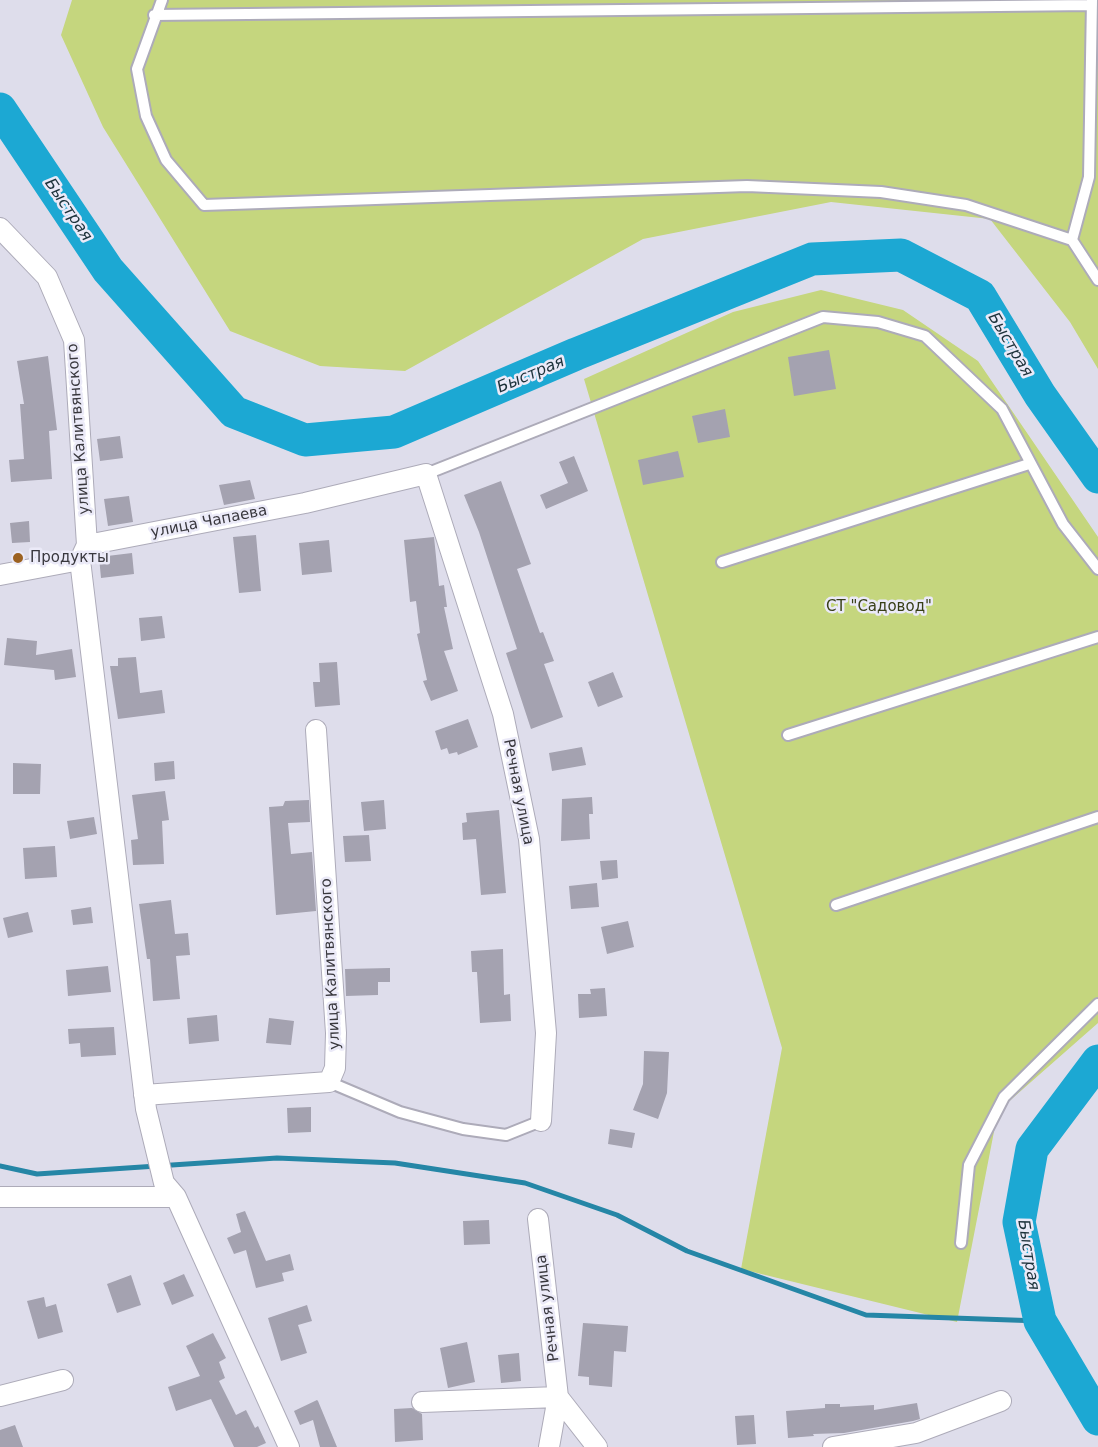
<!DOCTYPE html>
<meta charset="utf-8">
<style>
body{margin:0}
canvas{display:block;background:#deddeb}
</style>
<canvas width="1098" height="1447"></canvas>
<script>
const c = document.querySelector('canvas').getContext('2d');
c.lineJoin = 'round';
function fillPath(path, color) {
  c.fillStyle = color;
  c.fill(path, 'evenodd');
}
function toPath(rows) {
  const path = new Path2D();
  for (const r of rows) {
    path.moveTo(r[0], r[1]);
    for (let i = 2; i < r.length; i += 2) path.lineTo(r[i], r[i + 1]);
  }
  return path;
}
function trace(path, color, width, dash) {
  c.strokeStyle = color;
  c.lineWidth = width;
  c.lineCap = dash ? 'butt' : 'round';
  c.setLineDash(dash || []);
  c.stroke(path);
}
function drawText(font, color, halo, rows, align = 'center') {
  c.font = font + ' "DejaVu Sans",sans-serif';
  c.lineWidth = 5;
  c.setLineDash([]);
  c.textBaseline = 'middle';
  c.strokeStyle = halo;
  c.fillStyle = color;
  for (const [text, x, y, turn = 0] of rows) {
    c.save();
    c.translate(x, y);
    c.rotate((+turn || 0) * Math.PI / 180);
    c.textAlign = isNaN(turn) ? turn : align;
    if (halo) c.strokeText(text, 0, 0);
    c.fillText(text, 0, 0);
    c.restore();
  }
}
fillPath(toPath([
 [72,0,1098,0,1098,369,1070,322,990,219,831,202,643,239,405,371,320,366,230,331,103,127,61,35],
 [821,290,903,310,978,361,1098,537,1098,1023,998,1111,957,1322,741,1269,782,1048,584,379,733,312]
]), '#c5d67e');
trace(toPath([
 [0,1166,37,1174,277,1158,395,1163,525,1183,617,1215,687,1251,866,1315,1040,1321]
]), '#2586a6', 5);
trace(toPath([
 [0,109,108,270,234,412,305,440,394,432,576,354,812,259,901,255,980,296,1040,395,1098,477],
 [1098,1061,1032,1149,1019,1222,1040,1321,1098,1419]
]), '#1ca8d3', 33);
fillPath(toPath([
 [829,350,836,389,794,396,788,357],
 [48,356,57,430,49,431,52,479,11,482,9,460,24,459,20,404,24,404,17,361],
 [725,409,730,437,698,443,692,416],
 [120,436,123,458,100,461,97,439],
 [678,451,684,477,643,485,638,460],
 [574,456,588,491,546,509,540,495,568,483,559,462],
 [250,480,255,499,224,505,219,485],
 [501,481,531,564,517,569,540,633,543,632,554,661,544,664,563,717,531,729,506,653,517,649,479,532,464,495],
 [129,496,133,522,108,526,104,499],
 [29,521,30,542,12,543,10,523],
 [256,535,261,591,239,593,233,537],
 [434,537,439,586,444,585,447,607,444,607,453,649,444,651,458,691,431,701,423,681,427,680,417,634,420,633,416,601,410,602,404,540],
 [329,540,332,572,302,575,299,543],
 [132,553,134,574,101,578,99,557],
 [162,616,165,638,141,641,139,618],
 [7,638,37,641,36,655,72,649,76,677,55,680,54,670,4,665],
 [136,657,140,693,162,690,165,713,118,719,110,666,118,666,118,658],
 [337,662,340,705,315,707,313,682,320,682,319,663],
 [613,672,623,697,598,707,588,682],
 [468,719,478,747,458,755,457,752,449,754,447,748,441,750,435,731],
 [582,747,586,765,552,771,549,753],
 [174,761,175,779,155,781,154,763],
 [13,763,41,764,40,794,13,794],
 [165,791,169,820,162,821,164,864,133,865,131,840,138,839,132,795],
 [592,797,593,814,589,814,590,839,561,841,562,799],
 [309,800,310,822,288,823,291,854,312,852,316,911,276,915,269,807,283,806,285,801],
 [384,800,386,829,364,831,361,802],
 [499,810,506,893,481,895,476,839,463,840,462,823,467,822,466,813],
 [94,817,97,834,70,839,67,821],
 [369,835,371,861,345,862,343,836],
 [55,846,57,877,25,879,23,848],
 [617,860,618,878,602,880,600,861],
 [597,883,599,907,571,909,569,886],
 [171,900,175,934,188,933,190,955,176,956,180,999,153,1001,150,959,147,959,139,904],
 [91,907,93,923,73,925,71,910],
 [28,912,33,932,8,938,3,918],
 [628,921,634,947,607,954,601,927],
 [503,949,504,995,510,994,511,1021,480,1023,477,972,472,972,471,951],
 [108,966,111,992,68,996,66,970],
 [390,968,390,982,378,982,378,995,346,996,345,969],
 [605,988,607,1016,579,1018,578,994,591,994,590,989],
 [217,1015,219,1041,189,1044,187,1018],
 [269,1018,294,1021,291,1045,266,1043],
 [114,1027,116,1055,81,1057,80,1043,69,1044,68,1029],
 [644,1051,669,1052,667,1093,658,1119,633,1110,643,1084],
 [311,1107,311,1132,288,1133,287,1108],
 [610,1129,635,1133,632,1148,608,1144],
 [245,1211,266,1261,290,1254,294,1270,282,1273,284,1281,256,1288,246,1250,234,1254,227,1238,241,1232,236,1214],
 [489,1220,490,1244,464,1245,463,1221],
 [184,1274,194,1296,172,1305,163,1283],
 [131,1275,141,1305,117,1313,107,1284],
 [44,1297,46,1307,56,1304,63,1332,38,1339,27,1301],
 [307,1305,312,1321,298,1325,307,1353,281,1361,268,1318],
 [583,1323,628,1326,626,1352,614,1351,612,1387,589,1385,589,1377,578,1376],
 [213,1333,226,1358,219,1362,225,1378,219,1381,236,1415,246,1410,255,1428,258,1426,266,1443,257,1447,234,1447,211,1399,176,1411,168,1387,200,1376,186,1346],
 [467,1342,475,1382,448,1388,440,1348],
 [519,1353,521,1381,501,1383,498,1355],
 [317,1400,318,1401,337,1447,320,1447,313,1420,300,1425,294,1411],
 [917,1403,920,1419,913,1421,844,1433,813,1434,814,1436,788,1438,786,1411,825,1408,825,1404,840,1404,840,1407,874,1405,874,1410],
 [412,1408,422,1414,423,1440,395,1442,394,1409],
 [754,1415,756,1444,737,1445,735,1416],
 [15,1425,23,1447,0,1447,0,1430]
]), '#a4a2b0');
const lane = toPath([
 [162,0,137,69,146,116,166,160,204,205,747,186,881,192,966,205,1072,240],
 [1092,0,1089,177,1072,240,1098,280],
 [154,15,1092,5],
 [426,474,823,317,878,322,925,336,1002,409,1063,524,1098,569],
 [722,562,1029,464],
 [788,735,1098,637],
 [836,905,1098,817],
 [329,1082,400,1112,463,1129,506,1135,541,1121],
 [961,1243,969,1165,1004,1097,1098,1004]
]);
const street = toPath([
 [0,228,47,277,74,340,87,545],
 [80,560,146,1109,164,1183,176,1197,289,1447],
 [0,575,80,560,87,545,305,503,426,474,503,714,529,839,546,1033,541,1121],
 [144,1095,329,1082,335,1068,336,1033,316,730],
 [0,1197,176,1197],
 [538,1219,558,1397,597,1447],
 [0,1396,63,1380],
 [422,1402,558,1397,549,1447],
 [833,1447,916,1433,1001,1401]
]);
trace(lane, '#adabb9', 14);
trace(street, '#adabb9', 22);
trace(lane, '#fff', 10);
trace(street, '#fff', 20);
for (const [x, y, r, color] of [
 [18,558,6,"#9c6221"]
]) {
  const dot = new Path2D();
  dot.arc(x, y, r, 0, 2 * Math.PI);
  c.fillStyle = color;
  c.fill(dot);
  trace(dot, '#ebeaf8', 2);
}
drawText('15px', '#39383e', '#ebeaf8', [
 ["улица Калитвянского",79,429,-94],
 ["улица Чапаева",209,522,-11],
 ["Речная улица",518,792,79],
 ["улица Калитвянского",331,964,-93],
 ["Речная улица",548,1308,-97]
]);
drawText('15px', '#39383e', '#ebeaf8', [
 ["Продукты",30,558]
], 'left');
drawText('15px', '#383f16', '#ebeaf8', [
 ["СТ \"Садовод\"",879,607]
]);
drawText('italic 16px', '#1d323b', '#ebeaf8', [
 ["Быстрая",68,210,56],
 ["Быстрая",1010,345,59],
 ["Быстрая",531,375,-23],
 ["Быстрая",1028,1255,81]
]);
</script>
